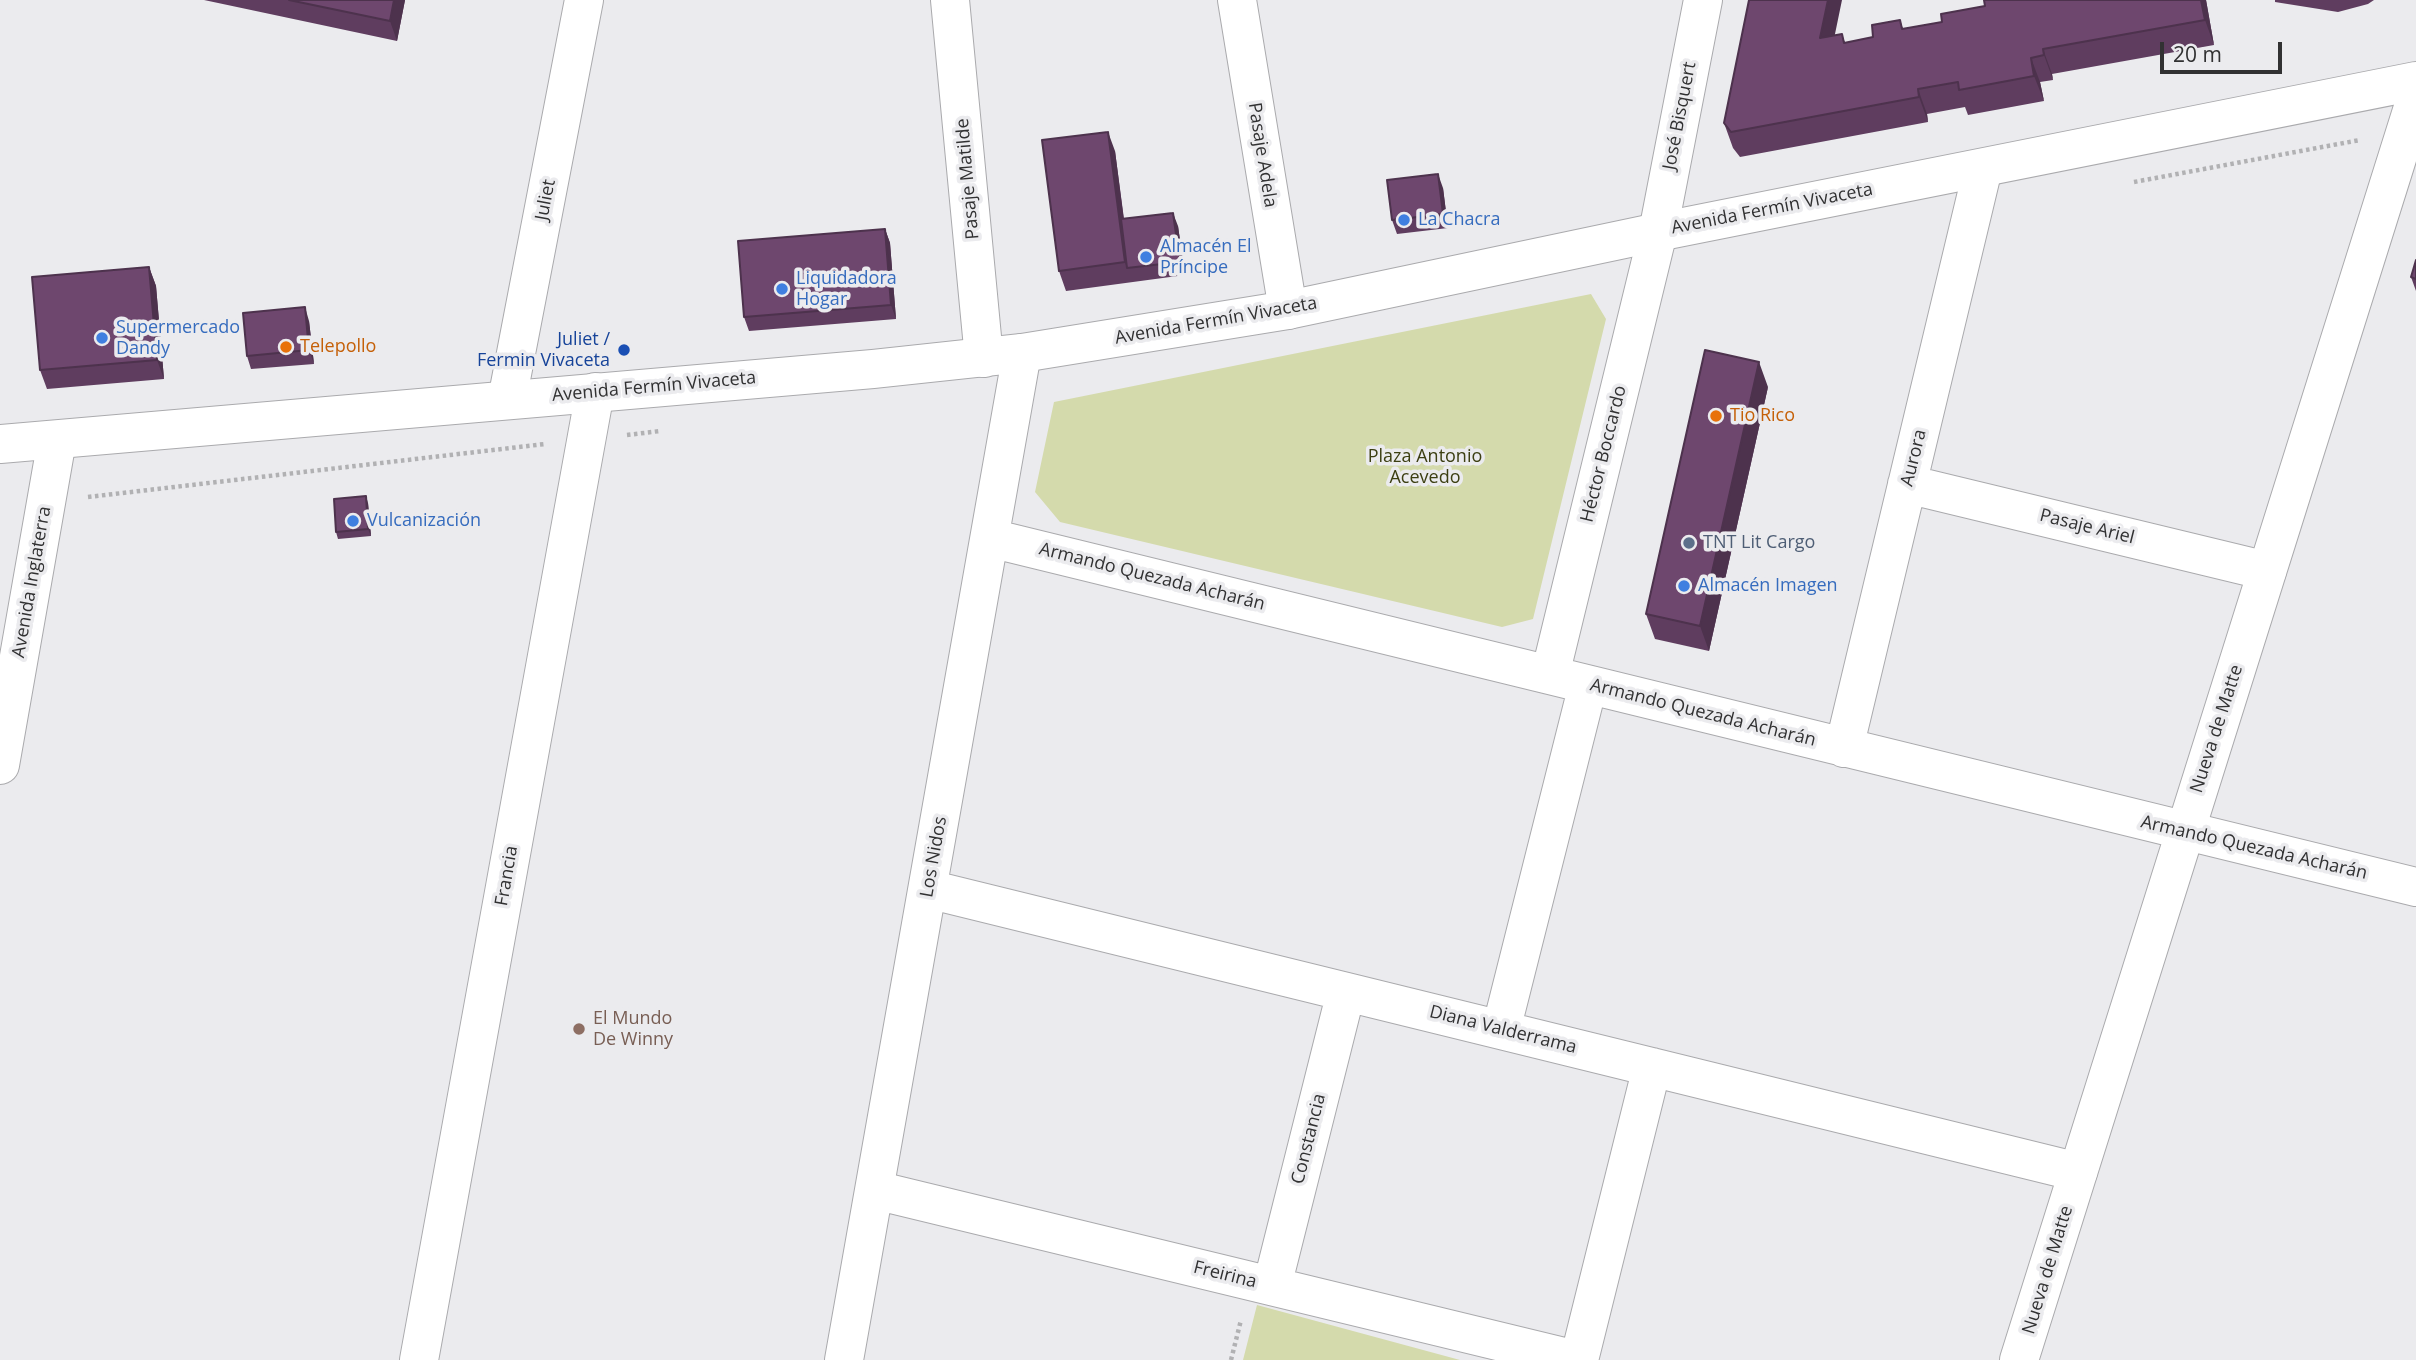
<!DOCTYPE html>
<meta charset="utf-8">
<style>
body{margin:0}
#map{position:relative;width:2416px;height:1360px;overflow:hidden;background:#ebebee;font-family:"Open Sans",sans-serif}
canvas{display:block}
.scale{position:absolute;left:2160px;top:42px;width:122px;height:32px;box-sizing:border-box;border:4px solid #313132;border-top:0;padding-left:9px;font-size:21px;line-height:24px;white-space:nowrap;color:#313132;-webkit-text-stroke:5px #ebebee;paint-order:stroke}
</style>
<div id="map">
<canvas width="2416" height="1360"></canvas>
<div class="scale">20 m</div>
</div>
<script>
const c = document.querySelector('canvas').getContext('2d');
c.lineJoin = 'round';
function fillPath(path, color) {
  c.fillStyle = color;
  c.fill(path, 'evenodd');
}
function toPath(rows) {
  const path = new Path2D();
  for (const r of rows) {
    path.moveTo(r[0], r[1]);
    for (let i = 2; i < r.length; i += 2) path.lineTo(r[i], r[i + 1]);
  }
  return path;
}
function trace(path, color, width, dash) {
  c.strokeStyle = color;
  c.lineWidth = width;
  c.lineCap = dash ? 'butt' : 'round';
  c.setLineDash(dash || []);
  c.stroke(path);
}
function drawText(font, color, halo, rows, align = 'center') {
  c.font = font + ' "Open Sans",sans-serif';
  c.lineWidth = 7;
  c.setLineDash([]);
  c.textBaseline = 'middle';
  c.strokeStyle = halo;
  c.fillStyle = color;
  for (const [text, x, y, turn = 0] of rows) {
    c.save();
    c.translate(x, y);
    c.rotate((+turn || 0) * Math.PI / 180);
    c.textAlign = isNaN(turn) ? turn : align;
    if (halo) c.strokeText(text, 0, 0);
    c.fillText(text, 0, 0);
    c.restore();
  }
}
fillPath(toPath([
 [1591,294,1606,319,1533,619,1502,627,1060,522,1035,492,1054,402],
 [1257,1305,1460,1360,1243,1360]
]), '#d4daac');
const street = toPath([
 [950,0,984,358],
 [1237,0,1288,310],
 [507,400,584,0],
 [1907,484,2267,571],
 [990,538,2416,887],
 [1550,675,1658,232,1703,0],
 [1844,748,1983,168],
 [0,765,57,440],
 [928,889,2078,1172],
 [1501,1030,1588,685],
 [875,1190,1576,1360],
 [1272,1286,1346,992],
 [419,1360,595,392],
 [844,1360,1022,353],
 [1579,1360,1652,1067]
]);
const secondary = toPath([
 [0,444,873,369,1022,353,1288,310,1658,232,2416,81],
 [2019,1360,2416,98]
]);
trace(street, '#aaaaad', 40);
trace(secondary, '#aaaaad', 40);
trace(toPath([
 [2134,182,2360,140],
 [627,435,660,431],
 [88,497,545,444],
 [1231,1360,1241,1320]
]), '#b1b1b3', 4.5, [3.5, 3.5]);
trace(street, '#fff', 38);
trace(secondary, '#fff', 38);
fillPath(toPath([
 [204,0,405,0,397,41],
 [1984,0,2206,0,2214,45,2052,74,2053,80,2040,82,2044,101,1968,115,1965,107,1927,114,1928,122,1740,157,1733,148,1724,123,1834,36,1842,34,1845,43,1873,37,1900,20,1903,29,1942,22,1985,6],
 [2275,0,2374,0,2368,4,2338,12,2275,2],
 [1115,151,1124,219,1178,226,1185,275,1066,291,1059,271],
 [1443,188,1448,228,1397,234,1392,220],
 [885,229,890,243,896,319,749,331,744,317],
 [2416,260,2416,291,2411,277],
 [149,267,156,286,164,379,47,389,40,370],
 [309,321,314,364,251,369,247,356],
 [1768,387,1709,651,1655,639,1646,614],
 [368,503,371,536,338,539,336,532]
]), '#5f3d5f');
fillPath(toPath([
 [394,0,405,0,397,41,390,21],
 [1828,0,1842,0,1829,63,1820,38],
 [2201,0,2206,0,2214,45,2205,20],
 [2043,49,2052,74,2053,80,2044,55],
 [2031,58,2040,82,2044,101,2034,76],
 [1918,89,1927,114,1928,122,1919,97],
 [1108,132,1115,151,1130,268,1127,268,1125,262],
 [1438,174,1443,188,1448,228,1443,214],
 [1173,213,1178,226,1185,275,1180,262],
 [885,229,890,243,896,319,891,305],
 [149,267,156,286,164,379,157,360],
 [305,307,309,321,314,364,309,350],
 [1759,362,1768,387,1709,651,1700,626],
 [366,496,368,503,371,536,368,529]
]), '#4d324d');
const building = toPath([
 [289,0,394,0,390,21,289,0],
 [1749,0,1828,0,1820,38,1842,34,1844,43,1873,37,1872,25,1900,20,1902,29,1942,22,1941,14,1985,6,1984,0,2201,0,2205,20,2043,49,2044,55,2031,58,2034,76,1959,90,1958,82,1918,89,1919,97,1731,132,1724,123,1749,0],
 [1108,132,1125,262,1059,271,1042,140,1108,132],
 [1438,174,1443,214,1392,220,1387,180,1438,174],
 [1173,213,1180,262,1127,268,1121,219,1173,213],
 [885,229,891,305,744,317,738,241,885,229],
 [2416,260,2416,279,2411,277,2416,260],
 [149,267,157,360,40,370,32,277,149,267],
 [305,307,309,350,247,356,243,313,305,307],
 [1705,350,1759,362,1700,626,1646,614,1705,350],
 [366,496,368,529,336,532,334,499,366,496]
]);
fillPath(building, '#6e476e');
trace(building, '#4d324d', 2);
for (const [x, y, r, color] of [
 [1404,220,7,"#3f7fe0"],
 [1146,257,7,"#3f7fe0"],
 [782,289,7,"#3f7fe0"],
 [102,338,7,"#3f7fe0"],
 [286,347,7,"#e8710a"],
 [624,350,7,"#1a4fb4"],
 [1716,416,7,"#e8710a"],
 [353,521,7,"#3f7fe0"],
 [1689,543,7,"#5c6f8a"],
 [1684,586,7,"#3f7fe0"],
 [579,1029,7,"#8d6e63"]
]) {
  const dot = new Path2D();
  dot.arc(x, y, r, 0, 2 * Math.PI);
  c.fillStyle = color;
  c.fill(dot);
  trace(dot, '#ebebee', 2.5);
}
drawText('18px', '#313132', '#ebebee', [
 ["José Bisquert",1680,116,-79],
 ["Pasaje Adela",1262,155,81],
 ["Pasaje Matilde",968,179,-95],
 ["Juliet",546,200,-79],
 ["Avenida Fermín Vivaceta",1772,209,-11],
 ["Avenida Fermín Vivaceta",1216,321,-10],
 ["Avenida Fermín Vivaceta",654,387,-5],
 ["Héctor Boccardo",1604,454,-76],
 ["Aurora",1914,458,-76],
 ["Pasaje Ariel",2087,527,14],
 ["Armando Quezada Acharán",1152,577,14],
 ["Avenida Inglaterra",32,582,-80],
 ["Armando Quezada Acharán",1703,713,14],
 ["Nueva de Matte",2217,729,-72],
 ["Armando Quezada Acharán",2254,848,13],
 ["Los Nidos",934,857,-80],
 ["Francia",507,876,-80],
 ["Diana Valderrama",1503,1030,14],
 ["Constancia",1309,1139,-76],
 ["Nueva de Matte",2048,1270,-73],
 ["Freirina",1225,1275,14]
]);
drawText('18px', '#366cbe', '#ebebee', [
 ["La Chacra",1418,220],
 ["Almacén El",1160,247],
 ["Príncipe",1160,268],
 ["Liquidadora",796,279],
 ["Hogar",796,300],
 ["Supermercado",116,328],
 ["Dandy",116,349],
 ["Vulcanización",367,521],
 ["Almacén Imagen",1698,586]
], 'left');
drawText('18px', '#164399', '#ebebee', [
 ["Juliet /",610,340],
 ["Fermin Vivaceta",610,361]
], 'right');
drawText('18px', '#c56008', '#ebebee', [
 ["Telepollo",300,347],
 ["Tio Rico",1730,416]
], 'left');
drawText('18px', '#3c3f12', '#ebebee', [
 ["Plaza Antonio",1425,457],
 ["Acevedo",1425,478]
]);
drawText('18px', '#4e5e75', '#ebebee', [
 ["TNT Lit Cargo",1703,543]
], 'left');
drawText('18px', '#785e54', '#ebebee', [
 ["El Mundo",593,1019],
 ["De Winny",593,1040]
], 'left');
</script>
